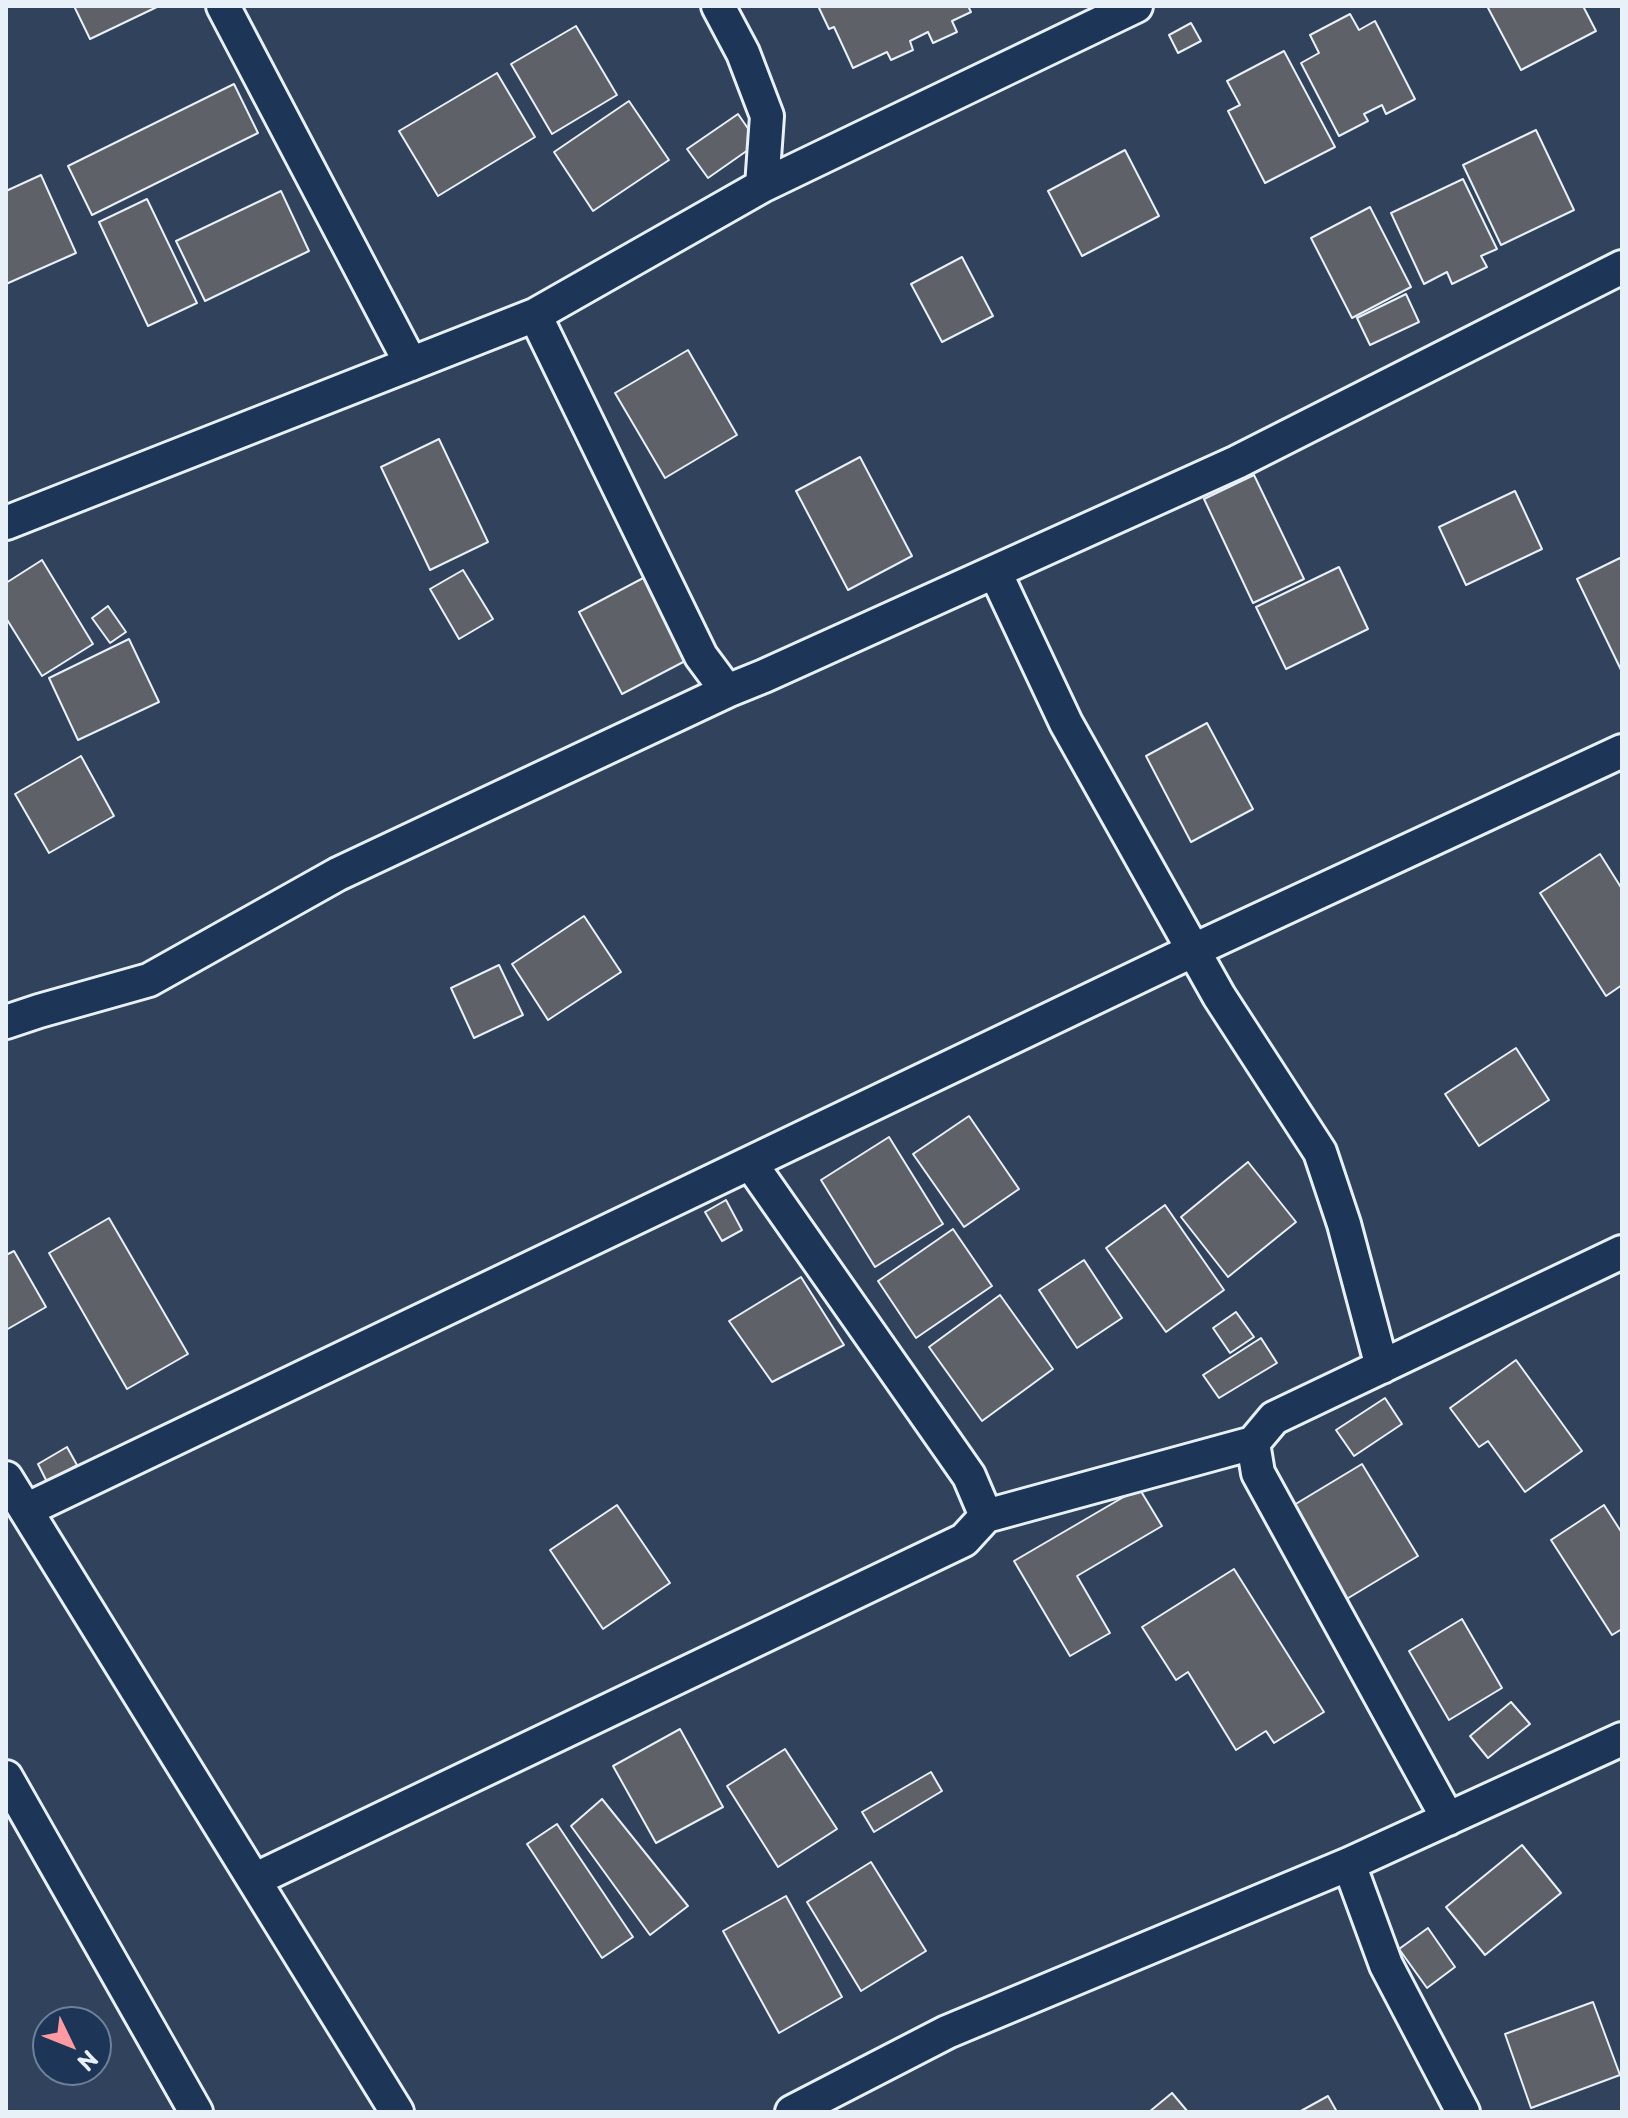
<!DOCTYPE html>
<style>
body{margin:0}
#map{position:relative;width:1628px;height:2118px;overflow:hidden;background:#30425c;font-family:"Playpen Sans",sans-serif}
canvas{display:block}
.frame{position:absolute;inset:0;border:8px solid #e8f1f8;pointer-events:none}
.north{position:absolute;left:32px;top:2006px;width:80px;height:80px;box-sizing:border-box;background:#1d3557;border:2px solid #6e8097;border-radius:50%;rotate:133deg;font-size:22px;font-weight:700;line-height:32px;text-align:center;color:#e8f1f8}
.north::after{content:'';display:block;margin:auto;width:28px;height:36px;background:#ff9aa2;clip-path:polygon(50% 0,100% 100%,50% 72%,0 100%)}
</style>
<div id="map">
<canvas width="1628" height="2118"></canvas>
<div class="frame"></div>
<div class="north">N</div>
</div>
<script>
const c = document.querySelector('canvas').getContext('2d');
c.lineJoin = 'round';
function fillPath(path, color) {
  c.fillStyle = color;
  c.fill(path, 'evenodd');
}
function toPath(rows) {
  const path = new Path2D();
  for (const r of rows) {
    path.moveTo(r[0], r[1]);
    for (let i = 2; i < r.length; i += 2) path.lineTo(r[i], r[i + 1]);
  }
  return path;
}
function trace(path, color, width, dash) {
  c.strokeStyle = color;
  c.lineWidth = width;
  c.lineCap = dash ? 'butt' : 'round';
  c.setLineDash(dash || []);
  c.stroke(path);
}
const building = toPath([
 [74,6,159,6,90,39,74,6],
 [822,6,968,6,971,12,952,21,957,32,933,43,928,32,910,41,913,50,891,60,887,52,853,68,834,27,829,29,819,8,822,6],
 [1487,6,1583,6,1596,31,1521,70,1487,6],
 [1350,14,1359,30,1375,21,1415,99,1386,114,1382,105,1364,114,1368,121,1339,136,1301,63,1319,53,1310,35,1350,14],
 [1191,23,1201,41,1178,53,1169,35,1191,23],
 [576,26,617,95,552,134,511,64,576,26],
 [1284,51,1335,147,1265,183,1228,111,1240,105,1227,81,1284,51],
 [497,73,535,137,438,196,399,131,497,73],
 [234,84,258,133,92,215,68,166,234,84],
 [629,101,669,160,593,211,554,152,629,101],
 [738,114,758,143,708,178,687,149,738,114],
 [1536,130,1574,210,1501,245,1463,165,1536,130],
 [1125,150,1159,216,1082,256,1048,191,1125,150],
 [41,175,76,253,6,284,6,191,41,175],
 [1463,179,1497,249,1481,256,1487,267,1452,284,1447,272,1424,284,1391,213,1463,179],
 [281,191,309,251,205,301,176,241,281,191],
 [147,199,197,303,148,326,99,222,147,199],
 [1370,207,1411,287,1352,318,1311,238,1370,207],
 [962,257,993,316,942,342,911,284,962,257],
 [1406,294,1419,322,1370,345,1357,318,1406,294],
 [688,350,737,435,665,478,615,393,688,350],
 [439,439,488,542,430,570,381,467,439,439],
 [860,457,912,556,848,590,796,491,860,457],
 [1254,475,1304,579,1253,603,1204,499,1254,475],
 [1515,491,1542,549,1466,585,1439,527,1515,491],
 [1620,558,1622,562,1622,672,1577,579,1620,558],
 [42,560,93,644,42,676,6,618,6,583,42,560],
 [1339,567,1368,629,1286,669,1256,607,1339,567],
 [463,570,493,619,459,639,430,589,463,570],
 [647,576,689,659,622,694,579,612,647,576],
 [108,606,126,632,110,643,92,618,108,606],
 [129,639,159,702,78,740,49,678,129,639],
 [1207,723,1253,809,1191,842,1146,756,1207,723],
 [81,756,114,816,49,853,15,794,81,756],
 [1600,854,1622,889,1622,985,1606,996,1540,893,1600,854],
 [584,916,621,972,548,1020,512,964,584,916],
 [499,965,523,1015,474,1038,451,988,499,965],
 [1516,1048,1549,1100,1479,1146,1445,1094,1516,1048],
 [969,1116,1019,1189,964,1227,913,1154,969,1116],
 [889,1137,943,1224,875,1267,821,1180,889,1137],
 [1248,1162,1296,1222,1228,1277,1181,1217,1248,1162],
 [726,1200,742,1230,722,1241,705,1212,726,1200],
 [1165,1205,1224,1290,1166,1332,1106,1248,1165,1205],
 [109,1218,188,1354,127,1389,49,1253,109,1218],
 [953,1229,992,1286,916,1338,878,1281,953,1229],
 [14,1251,46,1307,6,1330,6,1255,14,1251],
 [1084,1260,1122,1318,1077,1348,1039,1290,1084,1260],
 [801,1277,844,1345,772,1382,729,1321,801,1277],
 [1000,1295,1053,1369,982,1421,929,1347,1000,1295],
 [1236,1312,1254,1337,1230,1353,1213,1328,1236,1312],
 [1261,1338,1277,1363,1219,1398,1203,1375,1261,1338],
 [1516,1360,1582,1451,1525,1492,1488,1441,1479,1447,1450,1408,1516,1360],
 [1385,1398,1402,1424,1354,1456,1336,1430,1385,1398],
 [67,1447,77,1465,47,1482,38,1464,67,1447],
 [1362,1464,1418,1556,1345,1600,1289,1508,1362,1464],
 [1139,1488,1162,1526,1077,1576,1110,1633,1070,1656,1014,1561,1139,1488],
 [617,1505,670,1583,603,1629,550,1550,617,1505],
 [1604,1505,1622,1533,1622,1629,1612,1635,1551,1540,1604,1505],
 [1234,1569,1324,1712,1274,1743,1266,1731,1236,1750,1188,1672,1176,1680,1142,1627,1234,1569],
 [1462,1619,1502,1688,1449,1720,1409,1651,1462,1619],
 [1511,1702,1530,1724,1488,1758,1470,1736,1511,1702],
 [680,1729,723,1807,656,1843,613,1766,680,1729],
 [785,1749,837,1829,778,1867,727,1786,785,1749],
 [931,1772,942,1791,874,1832,862,1812,931,1772],
 [602,1799,688,1906,650,1935,571,1826,602,1799],
 [557,1824,633,1937,602,1958,527,1844,557,1824],
 [1522,1845,1561,1893,1485,1955,1446,1907,1522,1845],
 [871,1862,926,1951,861,1991,807,1902,871,1862],
 [786,1896,842,1997,779,2033,723,1931,786,1896],
 [1428,1928,1455,1967,1427,1988,1399,1949,1428,1928],
 [1593,2002,1620,2075,1531,2108,1505,2034,1593,2002],
 [1172,2093,1188,2112,1149,2112,1172,2093],
 [1328,2096,1337,2112,1299,2112,1328,2096]
]);
fillPath(building, '#5e6268');
trace(building, '#e8f1f8', 2);
const street = toPath([
 [223,6,411,364],
 [718,6,743,53,767,116,762,186],
 [535,315,701,656,727,691],
 [6,523,535,315,762,186,1136,6],
 [995,572,1066,723,1219,996,1320,1152,1344,1224,1382,1367],
 [6,1022,39,1011,149,980,338,874,727,691,764,676,1237,462,1622,267],
 [751,1164,969,1476,986,1516],
 [1253,1443,1258,1473,1448,1819],
 [6,1478,397,2112],
 [26,1510,1194,950,1622,751],
 [6,1777,196,2112],
 [1349,1864,1386,1965,1463,2112],
 [254,1880,964,1540,986,1516,1253,1443,1274,1418,1622,1252],
 [792,2112,947,2032,1349,1864,1622,1739]
]);
trace(street, '#e8f1f8', 38);
trace(street, '#1d3557', 32);
</script>
